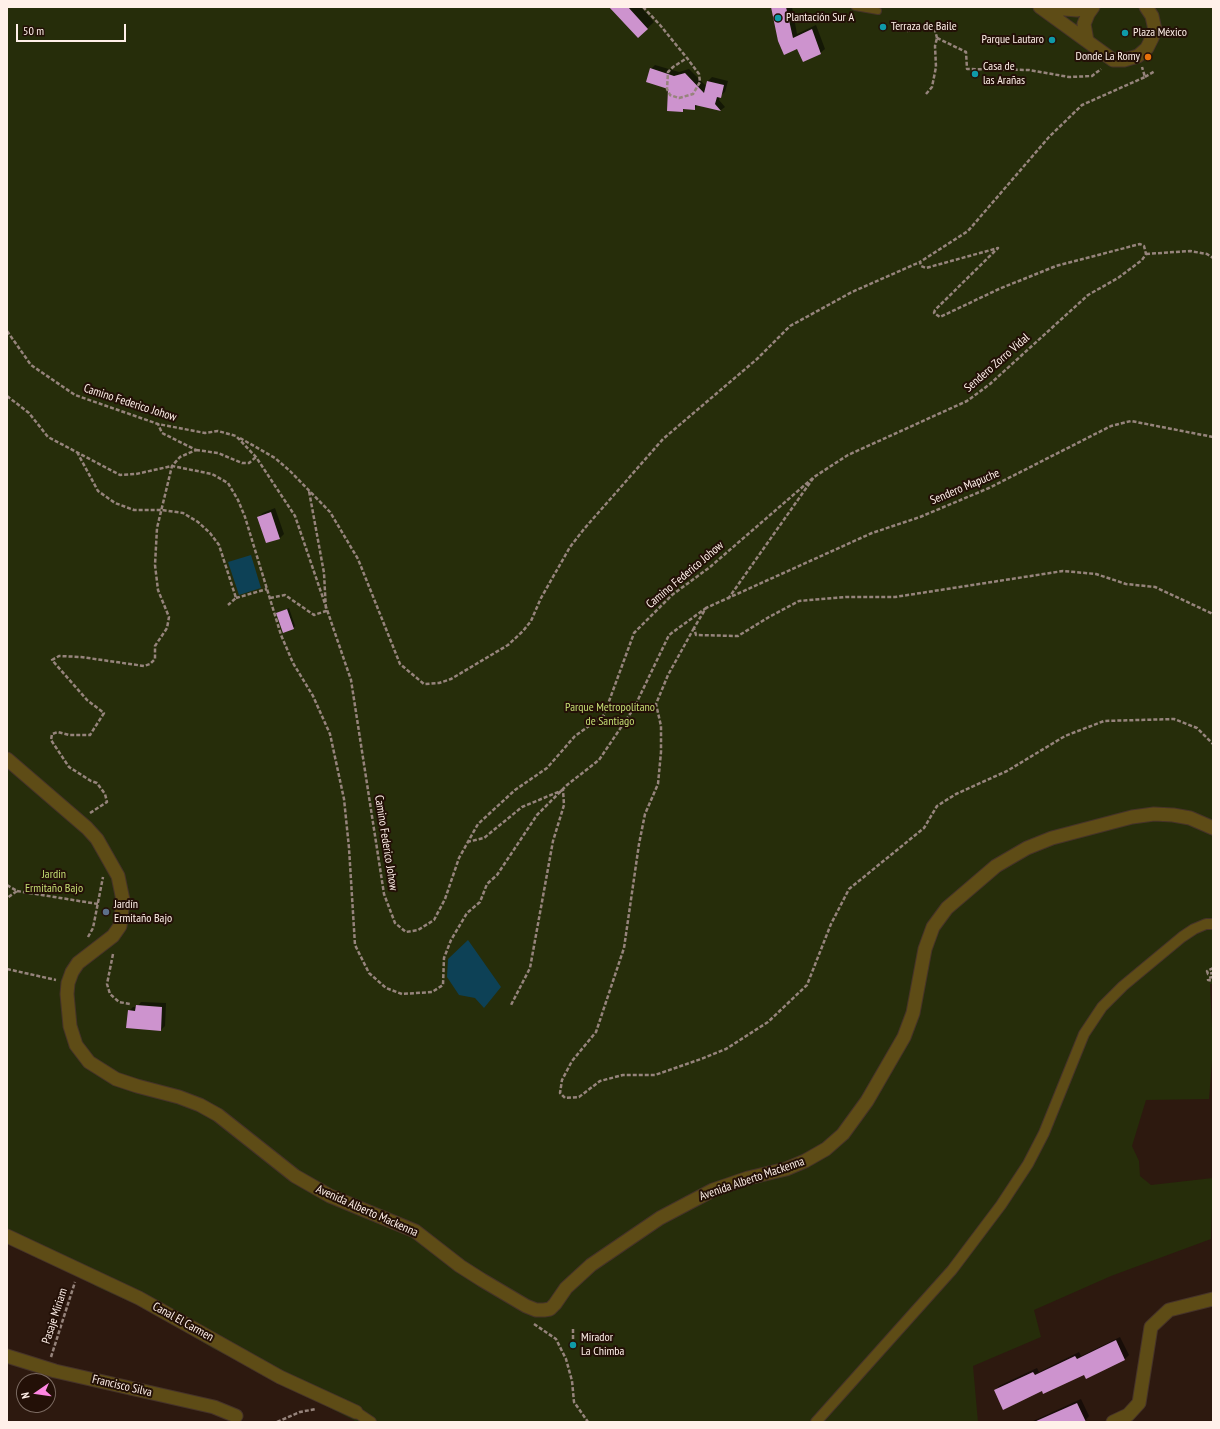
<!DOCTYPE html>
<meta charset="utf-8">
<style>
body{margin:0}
#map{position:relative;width:1220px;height:1429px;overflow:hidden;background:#2d190f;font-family:"PT Sans Narrow",sans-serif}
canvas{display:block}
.frame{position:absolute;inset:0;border:8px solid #fff0e9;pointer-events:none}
.north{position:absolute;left:16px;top:1373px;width:40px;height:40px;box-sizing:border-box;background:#231007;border:1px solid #7b6a61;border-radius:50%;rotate:257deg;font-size:11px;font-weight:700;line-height:16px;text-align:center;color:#fff0e9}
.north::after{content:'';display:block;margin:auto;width:14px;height:18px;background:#fe86e1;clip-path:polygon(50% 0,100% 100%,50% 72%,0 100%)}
.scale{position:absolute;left:16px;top:24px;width:110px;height:18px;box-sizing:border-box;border:2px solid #fff0e9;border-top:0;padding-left:5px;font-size:12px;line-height:14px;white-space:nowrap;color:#fff0e9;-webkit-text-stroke:3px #231007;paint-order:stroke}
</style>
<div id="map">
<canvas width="1220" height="1429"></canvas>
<div class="frame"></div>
<div class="north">N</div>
<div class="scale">50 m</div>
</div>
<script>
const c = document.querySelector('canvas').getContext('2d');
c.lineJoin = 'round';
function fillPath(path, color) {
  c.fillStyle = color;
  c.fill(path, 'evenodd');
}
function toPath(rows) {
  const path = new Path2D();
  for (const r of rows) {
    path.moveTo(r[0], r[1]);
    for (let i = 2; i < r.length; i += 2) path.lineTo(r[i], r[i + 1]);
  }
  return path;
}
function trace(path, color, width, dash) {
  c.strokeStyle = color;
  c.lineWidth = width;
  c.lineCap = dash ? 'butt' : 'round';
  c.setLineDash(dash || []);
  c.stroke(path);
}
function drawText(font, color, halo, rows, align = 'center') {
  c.font = font + ' "PT Sans Narrow",sans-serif';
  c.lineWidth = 4;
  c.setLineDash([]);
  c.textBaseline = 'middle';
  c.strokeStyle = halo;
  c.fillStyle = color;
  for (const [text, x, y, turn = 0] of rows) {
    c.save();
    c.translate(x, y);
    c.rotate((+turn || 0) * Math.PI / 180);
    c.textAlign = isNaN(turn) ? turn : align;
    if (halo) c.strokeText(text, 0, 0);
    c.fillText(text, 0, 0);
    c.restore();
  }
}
fillPath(toPath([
 [7,7,1213,7,1213,984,1210,984,1213,1049,1209,1099,1146,1100,1132,1146,1139,1161,1140,1176,1151,1185,1213,1178,1211,1239,1111,1276,1034,1310,1041,1337,973,1366,978,1422,357,1422,212,1348,157,1314,99,1288,32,1251,7,1242]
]), '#262d0a');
fillPath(toPath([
 [251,555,261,588,239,595,228,562],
 [468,940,501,987,484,1008,475,998,459,995,447,977,448,959]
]), '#0d4156');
fillPath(toPath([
 [615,7,641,7,654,22,638,37],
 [772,7,792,7,797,34,816,25,825,49,820,53,798,48],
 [655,65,679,72,689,69,707,87,708,81,712,77,728,81,725,92,719,96,719,100,725,107,721,110,698,105,694,109,685,108,682,111,669,89,651,69],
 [275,508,284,534,280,538,267,542,258,517,263,513],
 [289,608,295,626,293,628,277,613],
 [141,1002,166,1003,165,1026,161,1030,129,1011,133,1007,137,1007],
 [1120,1337,1129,1355,1125,1359,1086,1377,1084,1373,1043,1390,995,1391,999,1386,1037,1368,1039,1372,1079,1352,1081,1356],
 [1081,1399,1089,1416,1085,1421,1031,1422]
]), '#0007');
fillPath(toPath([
 [609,7,628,7,648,29,638,38],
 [771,7,786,7,793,38,812,29,821,54,803,62,797,49,784,55,778,41],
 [650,68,674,76,685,73,704,93,707,81,724,85,721,98,717,97,715,104,721,111,695,105,695,110,683,109,683,112,667,111,668,89,646,82],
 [271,512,280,539,266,543,257,517],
 [287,609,294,629,283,633,276,613],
 [136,1005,162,1007,161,1031,126,1028,128,1010,135,1011],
 [1116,1340,1125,1360,1086,1379,1084,1375,1043,1394,1042,1391,1003,1410,994,1390,1033,1372,1035,1375,1075,1356,1077,1359],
 [1077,1403,1086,1422,1034,1422]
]), '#cd93ce');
const service = toPath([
 [855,7,878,11]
]);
const pedestrian = toPath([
 [356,1412,371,1422],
 [816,1422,952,1270,1001,1205,1028,1164,1044,1133,1084,1034,1102,1007,1123,986,1182,937,1194,929,1206,924,1213,924]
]);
const minor = toPath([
 [1040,7,1113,60,1124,60,1138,56,1147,48,1152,38,1155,30,1152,16,1146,7],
 [1040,7,1077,10,1091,7],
 [1087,41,1084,24,1088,14,1093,7],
 [7,759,87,828,97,839,118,876,123,900,120,926,113,936,78,963,72,972,68,983,67,994,70,1026,76,1045,89,1062,116,1079,137,1086,179,1097,200,1105,218,1115,295,1176,330,1196,415,1231,460,1266,482,1280,526,1306,536,1310,544,1310,550,1309,555,1304,566,1288,591,1265,660,1218,713,1190,748,1178,786,1169,805,1161,826,1149,843,1134,867,1101,904,1037,913,1013,925,949,933,927,947,908,996,866,1027,848,1052,838,1132,817,1154,814,1173,815,1190,818,1213,828],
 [7,1236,139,1298,280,1377,356,1412],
 [7,1356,55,1371,214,1407,236,1416],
 [1113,1422,1128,1415,1139,1403,1151,1327,1169,1310,1213,1299]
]);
trace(service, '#463329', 8);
trace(pedestrian, '#463329', 12);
trace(minor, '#463329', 15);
trace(toPath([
 [643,7,660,25,682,52,687,58,699,74,700,82,693,94,679,98,670,95,667,89,668,72,673,67,687,58],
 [907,31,934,26,937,38],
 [937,38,966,52,967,69,1029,70,1069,77,1092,76,1101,69],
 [1145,77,1155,71],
 [926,94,932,87,936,67,935,46,937,38],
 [1146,254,1190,251,1207,254,1213,258],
 [7,331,31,365,75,395,158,424,205,433,218,431,236,436,256,457,295,516,351,680,384,894,395,923,406,932,418,930,434,920,445,899,459,858,478,824,515,790,547,768,575,736,604,715,634,633,672,595,710,567,814,477],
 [7,396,29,413,48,437,120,475,136,474,172,466,212,474,228,483,238,500,245,517,281,635,293,663,313,696,330,734,344,799,349,848,355,945,369,973,386,988,402,994,432,992,443,985,444,958,451,940,467,913,480,902,487,884,497,875,537,815,567,785,599,760,634,708,669,635,706,608],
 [1213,437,1131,421,1111,426,989,488,920,517,872,533,706,608,694,628,696,635,738,636,769,617,799,601,846,597,895,597,1063,571,1096,574,1126,584,1155,587,1213,614],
 [240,438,275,458,290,471,330,512,358,559,400,664,424,684,439,683,451,679,508,645,523,631,531,621,541,598,570,547,584,529,663,439,757,359,790,326,852,292,920,262],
 [196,450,218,453,242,463,249,463,256,457],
 [77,452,98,491,115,503,134,510,162,510,183,513,198,522,210,533,219,545,236,598,228,605],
 [236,598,267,589],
 [270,598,285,595,314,615,326,611,324,573,309,491],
 [728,599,814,477,848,455,967,401,990,384,1088,295,1118,278,1142,260,1146,254,1144,246,1140,244,1056,266,999,289,940,317,934,313,935,310,998,248,926,268,921,266,920,262,968,231,1049,137,1082,105,1145,77,1142,67],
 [694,628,668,675,656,704,661,726,661,752,658,784,645,814,639,844,624,948,596,1032,572,1061,562,1080,560,1093,565,1098,579,1097,600,1081,623,1075,655,1075,701,1059,726,1049,768,1022,807,985,831,924,849,889,924,828,937,806,956,794,1007,771,1065,736,1104,721,1174,719,1197,728,1213,744],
 [90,813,107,802,105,794,97,783,91,781,69,767,51,740,52,734,58,732,69,735,90,735,104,713,87,700,52,660,59,656,81,657,144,666,150,664,155,659,155,646,167,628,169,617,158,590,155,565,157,528,172,466,180,457,196,450,162,433,158,424],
 [467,842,484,838,522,807,563,790,564,805,553,841,530,968,511,1005],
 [7,885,17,891,7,898],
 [17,891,98,904],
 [88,937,93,928,103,877],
 [113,954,107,984,110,994,119,1002,130,1004],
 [1213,968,1207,971,1208,974,1213,973],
 [7,969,56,980],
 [1213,977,1208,978,1208,980,1213,981],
 [534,1324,556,1339,566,1359,572,1381,574,1402,588,1422],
 [573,1345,573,1327],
 [51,1357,75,1282],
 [277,1422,300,1412,316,1409]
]), '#96847c', 2.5, [4, 2]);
trace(service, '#5e4c16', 6);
trace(pedestrian, '#5e4c16', 10);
trace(minor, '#5e4c16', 13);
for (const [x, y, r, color] of [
 [778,18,4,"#0f9aa8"],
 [883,27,4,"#0f9aa8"],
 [1125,33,4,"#0f9aa8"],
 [1052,40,4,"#0f9aa8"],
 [1148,57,4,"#e8710a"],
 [975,74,4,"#0f9aa8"],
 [106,912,4,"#5c6f8a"],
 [573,1345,4,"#0f9aa8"]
]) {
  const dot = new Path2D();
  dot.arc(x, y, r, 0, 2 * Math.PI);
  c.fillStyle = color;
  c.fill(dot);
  trace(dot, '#231007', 1.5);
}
drawText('12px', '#fff0e9', '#231007', [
 ["Plantación Sur A",786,18],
 ["Terraza de Baile",891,27],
 ["Plaza México",1133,33],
 ["Parque Lautaro",1044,40,"right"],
 ["Donde La Romy",1140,57,"right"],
 ["Casa de",983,67],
 ["las Arañas",983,81],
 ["Jardín",114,905],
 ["Ermitaño Bajo",114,919],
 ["Mirador",581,1338],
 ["La Chimba",581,1352]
], 'left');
drawText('12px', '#fff0e9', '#231007', [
 ["Sendero Zorro Vidal",997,363,-41],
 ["Camino Federico Johow",130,403,18],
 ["Sendero Mapuche",965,487,-23],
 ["Camino Federico Johow",685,575,-40],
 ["Camino Federico Johow",386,843,81],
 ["Avenida Alberto Mackenna",752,1179,-19],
 ["Avenida Alberto Mackenna",367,1211,24],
 ["Pasaje Miriam",55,1316,-72],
 ["Canal El Carmen",183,1322,29],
 ["Francisco Silva",122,1386,13]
]);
drawText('12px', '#c4dd73', '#231007', [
 ["Parque Metropolitano",610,708],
 ["de Santiago",610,722],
 ["Jardin",54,875],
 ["Ermitaño Bajo",54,889]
]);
</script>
